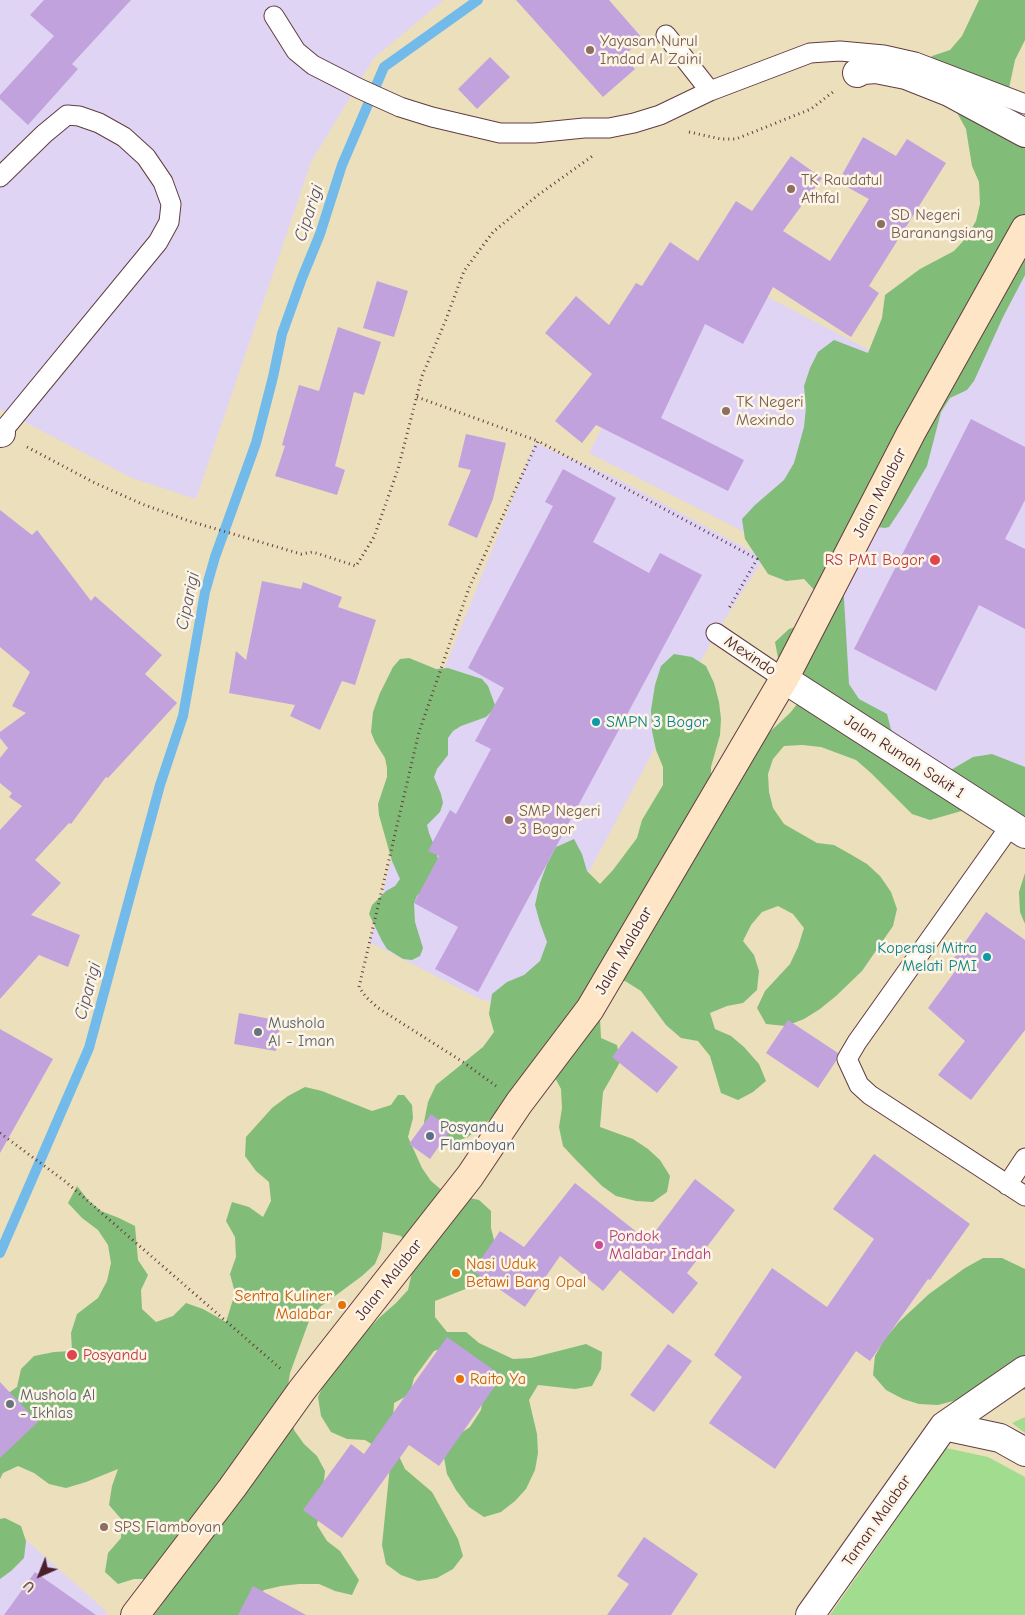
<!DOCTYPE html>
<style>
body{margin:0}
#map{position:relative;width:1025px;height:1615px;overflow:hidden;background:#ecdfbc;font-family:"Comic Neue",sans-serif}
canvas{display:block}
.north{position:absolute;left:15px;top:1550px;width:50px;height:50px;-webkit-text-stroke:4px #fcf5e5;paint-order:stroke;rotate:224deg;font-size:14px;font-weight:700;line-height:20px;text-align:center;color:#4a1f2b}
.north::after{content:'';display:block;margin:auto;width:18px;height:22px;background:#4a1f2b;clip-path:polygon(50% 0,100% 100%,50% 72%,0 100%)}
</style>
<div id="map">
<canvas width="1025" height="1615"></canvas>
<div class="north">U</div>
</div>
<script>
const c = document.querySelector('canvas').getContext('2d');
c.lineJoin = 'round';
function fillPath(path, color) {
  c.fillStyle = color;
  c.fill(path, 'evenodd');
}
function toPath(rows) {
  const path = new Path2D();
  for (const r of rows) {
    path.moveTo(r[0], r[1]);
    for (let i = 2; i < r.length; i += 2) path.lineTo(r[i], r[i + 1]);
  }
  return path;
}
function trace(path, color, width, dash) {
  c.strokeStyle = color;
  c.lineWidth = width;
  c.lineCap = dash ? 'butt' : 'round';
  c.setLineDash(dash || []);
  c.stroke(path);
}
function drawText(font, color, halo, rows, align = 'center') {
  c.font = font + ' "Comic Neue",sans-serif';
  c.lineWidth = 5;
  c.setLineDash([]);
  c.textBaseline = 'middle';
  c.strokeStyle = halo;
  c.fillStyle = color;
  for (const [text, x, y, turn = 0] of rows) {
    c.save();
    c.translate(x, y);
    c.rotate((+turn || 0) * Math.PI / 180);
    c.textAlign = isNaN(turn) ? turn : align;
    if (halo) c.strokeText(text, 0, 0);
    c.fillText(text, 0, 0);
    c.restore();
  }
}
fillPath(toPath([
 [0,0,444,0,374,58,311,162,196,499,132,478,0,409],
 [1025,230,1025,834,784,679],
 [714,269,873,352,770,545,589,453,632,368],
 [535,443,616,478,764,558,716,633,516,1009,478,998,370,942,433,697],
 [0,1517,106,1611,107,1615,0,1615]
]), '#e0d4f4');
fillPath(toPath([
 [1025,1417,1025,1433,1012,1423],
 [946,1448,988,1457,1025,1477,1025,1615,830,1615]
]), '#a2dc8e');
fillPath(toPath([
 [979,0,1025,0,1025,40,1015,60,1008,93,1009,110,1025,122,1025,275,1003,317,974,381,967,390,950,398,941,412,927,466,905,503,889,527,885,528,862,525,843,582,849,684,859,699,887,714,896,749,937,778,973,757,992,754,1025,767,1025,821,965,810,930,820,912,814,871,773,856,760,821,747,802,745,784,746,773,759,768,774,769,792,773,808,784,824,817,843,834,845,850,854,867,864,880,876,891,892,897,909,893,926,862,971,836,996,820,1009,804,1019,786,1026,766,1024,757,1008,765,991,790,964,798,947,804,928,793,914,778,906,762,912,751,925,743,941,754,955,759,971,757,990,743,1003,727,1006,710,1013,715,1029,731,1036,744,1047,759,1064,766,1081,753,1092,738,1100,721,1093,710,1056,698,1041,681,1038,666,1025,641,991,625,981,612,983,600,1018,601,1038,617,1045,620,1062,603,1092,600,1127,633,1139,648,1149,660,1160,670,1176,667,1192,653,1202,636,1201,616,1196,602,1186,576,1160,563,1146,559,1127,562,1108,561,1089,551,1070,468,1137,451,1143,432,1140,424,1122,428,1102,436,1085,483,1047,494,1032,489,1014,492,994,507,982,524,975,540,961,547,942,540,923,535,905,540,883,547,864,556,847,574,839,582,854,587,871,600,884,613,870,637,838,642,820,663,785,663,767,656,750,652,731,651,710,655,685,661,666,674,654,692,657,706,666,714,683,719,702,721,719,720,735,711,767,711,787,790,713,806,693,779,663,775,642,789,629,806,624,817,593,804,579,786,581,768,574,745,539,742,519,755,505,784,480,794,463,804,427,806,407,804,386,810,368,818,352,834,340,868,353,882,318,885,295,920,269,954,251,966,238,976,221,980,204,979,182,972,166,966,129,956,111,921,70,932,56,950,50,962,36],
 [409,658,436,669,448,668,482,679,488,686,495,705,492,711,486,717,461,726,453,731,448,738,448,755,437,769,434,777,441,794,443,803,440,812,427,825,429,833,436,850,440,868,436,876,417,896,414,903,415,922,423,948,420,956,412,960,403,959,387,949,382,941,369,914,372,905,386,891,395,886,400,879,392,861,379,815,378,804,387,777,387,768,385,758,375,742,371,732,373,712,380,693,393,667,400,659],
 [1025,873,1025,924,1020,912,1019,892],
 [305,1087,322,1091,372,1111,391,1105,398,1095,404,1095,412,1105,413,1118,408,1137,422,1168,431,1181,445,1193,479,1200,491,1211,491,1228,495,1244,491,1263,481,1278,468,1288,435,1301,435,1317,447,1332,466,1332,479,1343,513,1359,531,1358,586,1344,602,1352,601,1369,592,1386,575,1389,538,1385,529,1400,537,1434,538,1453,535,1470,526,1489,515,1501,501,1512,484,1517,469,1507,456,1490,447,1474,443,1452,455,1437,470,1427,481,1410,484,1392,451,1346,434,1351,414,1378,410,1394,394,1403,393,1419,398,1454,405,1469,432,1492,458,1539,463,1556,453,1569,437,1578,418,1581,401,1575,386,1564,382,1545,390,1466,381,1450,365,1440,347,1439,331,1432,321,1416,318,1397,327,1378,338,1360,380,1317,396,1303,408,1290,412,1272,411,1252,401,1236,383,1232,381,1249,375,1264,362,1276,320,1307,309,1321,290,1373,287,1392,289,1411,294,1430,304,1444,317,1456,325,1471,323,1491,317,1525,327,1541,340,1551,359,1580,352,1595,335,1591,319,1584,299,1584,281,1586,264,1590,243,1615,154,1615,163,1603,167,1583,161,1579,134,1579,118,1584,105,1572,108,1553,121,1538,122,1520,109,1505,112,1486,118,1469,86,1482,66,1488,49,1484,34,1473,18,1466,3,1473,0,1479,0,1399,17,1387,21,1369,34,1356,54,1352,72,1351,71,1333,77,1314,98,1298,107,1281,111,1263,108,1245,98,1230,82,1218,68,1203,77,1186,88,1200,101,1211,119,1218,135,1226,138,1260,148,1275,141,1290,142,1309,156,1322,173,1316,186,1303,203,1309,226,1322,235,1293,230,1274,236,1257,235,1237,226,1221,232,1202,249,1207,263,1217,271,1201,269,1182,256,1171,245,1156,246,1137,272,1108,288,1096],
 [983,1258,1002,1258,1025,1269,1025,1390,1008,1383,991,1391,938,1405,919,1404,903,1399,886,1390,873,1375,875,1356,884,1340,899,1322,929,1294,965,1268],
 [5,1518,21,1526,26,1541,24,1558,11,1571,0,1579,0,1519]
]), '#81bc79');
trace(toPath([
 [0,1253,89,1048,160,785,183,716,205,592,215,557,256,443,273,377,282,334,302,278,320,234,342,165,384,67,478,0]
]), '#72baea', 10);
fillPath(toPath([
 [44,0,131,0,72,64,78,69,28,125,0,99,0,95,54,36,30,15],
 [516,0,609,0,643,39,623,56,635,69,603,97],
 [490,57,510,77,477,109,458,89],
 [863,137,896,156,907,139,946,163,869,286,879,293,851,337,773,287,743,344,705,324,661,418,744,460,728,491,596,425,582,443,555,421,592,374,545,333,576,296,609,325,636,283,642,286,670,242,698,261,736,201,752,211,791,156,822,178,783,231,830,261,869,199,838,182],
 [377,281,408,291,394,337,363,328],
 [338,327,381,342,364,395,354,392,335,466,345,470,337,495,275,476,285,446,282,445,299,385,319,391],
 [971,419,1025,447,1025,500,1005,539,1025,549,1025,629,979,605,936,691,854,649],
 [466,434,506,443,493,499,477,538,448,525,471,470,458,467],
 [563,469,616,498,593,542,649,573,660,553,702,575,478,992,435,969,458,927,414,903,439,856,428,851,450,810,456,814,491,749,475,741,504,688,468,668,553,506,545,502],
 [0,510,32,535,37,530,91,601,95,596,162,655,145,674,177,703,108,778,106,777,71,824,69,823,35,860,61,883,31,915,80,935,68,967,39,955,0,999,0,830,22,806,9,797,12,793,0,783,0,758,8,748,0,738,0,732,26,713,12,706,30,672,0,647],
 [262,581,301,589,303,582,342,597,338,607,376,620,355,685,342,681,320,730,290,716,295,705,229,693,236,651,246,660],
 [986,912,1025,940,1025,1030,971,1100,938,1075,965,1041,928,1008,956,970,949,965],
 [239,1013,281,1021,276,1051,234,1044],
 [788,1020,838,1053,836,1061,818,1088,766,1053],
 [0,1029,53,1059,0,1153],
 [632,1031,678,1067,657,1093,612,1057],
 [431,1114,451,1129,430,1159,409,1144],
 [874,1154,970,1224,930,1280,928,1279,870,1361,856,1351,775,1469,709,1423,742,1377,714,1355,772,1268,827,1307,874,1239,833,1209],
 [695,1179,735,1210,687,1273,698,1283,673,1314,620,1270,603,1291,560,1256,525,1307,473,1271,500,1231,524,1247,575,1183,648,1241],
 [447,1337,502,1376,439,1466,409,1445,342,1538,303,1510,351,1444,364,1454],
 [668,1344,692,1361,654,1412,630,1395],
 [0,1382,38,1422,0,1458],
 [644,1537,698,1574,671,1615,607,1615,629,1584,617,1576],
 [35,1572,96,1615,4,1615],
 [253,1586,306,1615,238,1615]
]), '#c2a2dc');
const lane = toPath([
 [274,16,296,51,313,65,358,88,400,107,432,117,500,133,534,133,584,128,609,128,634,123,660,115,710,91,810,53,840,51,884,55,915,62,1025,104],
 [666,35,710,91],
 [0,177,44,134,67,115,79,116,99,123,124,137,146,157,163,182,171,204,169,222,158,242,1,433],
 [716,633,784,679],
 [1011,825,857,1042,847,1059,859,1085,870,1095,1025,1196],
 [1007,1185,1025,1158]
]);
const street = toPath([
 [857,73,863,70,876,69,906,75,949,92,1025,133],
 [0,433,1,433],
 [784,679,1025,834],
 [944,1426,1000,1438,1025,1452],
 [810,1615,944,1426,1025,1370]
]);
const secondary = toPath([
 [135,1615,232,1488,302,1390,470,1176,519,1103,590,1009,784,679,911,433,1025,229]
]);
trace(lane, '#623c41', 21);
trace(street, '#623c41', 30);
trace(secondary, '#623c41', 30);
trace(toPath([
 [689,132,721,139,736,139,811,109,833,92],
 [417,397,538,441],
 [27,447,95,483,142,504,189,521,301,554,313,552,356,566,374,537,398,469,422,376,445,322,464,271,493,232,538,195,594,155],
 [496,1086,463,1062,378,1008,366,997,359,987,419,732,469,588,538,441,757,559,728,610],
 [0,1133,66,1182,281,1369]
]), '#623c41', 3, [1, 4]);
trace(lane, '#fff', 19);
trace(street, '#fff', 28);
trace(secondary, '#fde5c5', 28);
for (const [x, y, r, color] of [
 [590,50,5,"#8d6e63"],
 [791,189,5,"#8d6e63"],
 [881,224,5,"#8d6e63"],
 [726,411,5,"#8d6e63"],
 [935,560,6,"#e0444e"],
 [596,722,5,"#0f9aa8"],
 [509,820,5,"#8d6e63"],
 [987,957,5,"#0f9aa8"],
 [258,1032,5,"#6b7280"],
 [430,1136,5,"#5c6f8a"],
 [599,1245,5,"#d1479c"],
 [456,1273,5,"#e8710a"],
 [342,1305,5,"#e8710a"],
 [72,1355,6,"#e0444e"],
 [460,1379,5,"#e8710a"],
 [10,1404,5,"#6b7280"],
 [104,1527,5,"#8d6e63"]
]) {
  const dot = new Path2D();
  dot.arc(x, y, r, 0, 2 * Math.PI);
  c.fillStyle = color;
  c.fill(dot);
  trace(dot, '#fcf5e5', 2);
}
drawText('16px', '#785e54', '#fcf5e5', [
 ["Yayasan Nurul",600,41],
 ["Imdad Al Zaini",600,59],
 ["TK Raudatul",801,180],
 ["Athfal",801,198],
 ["SD Negeri",891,215],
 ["Baranangsiang",891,233],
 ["TK Negeri",736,402],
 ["Mexindo",736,420],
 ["SMP Negeri",519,811],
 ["3 Bogor",519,829],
 ["SPS Flamboyan",114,1527]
], 'left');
drawText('16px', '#4a1f2b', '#fcf5e5', [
 ["Jalan Malabar",880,493,-63],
 ["Mexindo",750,656,34],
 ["Jalan Rumah Sakit 1",904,757,33],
 ["Jalan Malabar",624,951,-60],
 ["Jalan Malabar",389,1280,-52],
 ["Taman Malabar",877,1521,-55]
]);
drawText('16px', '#be3a42', '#fcf5e5', [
 ["RS PMI Bogor",924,560],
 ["Posyandu",83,1355,"left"]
], 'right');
drawText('16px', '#0d838f', '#fcf5e5', [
 ["SMPN 3 Bogor",606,722],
 ["Koperasi Mitra",977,948,"right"],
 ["Melati PMI",977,966,"right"]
], 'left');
drawText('16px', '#5b616d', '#fcf5e5', [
 ["Mushola",268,1023],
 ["Al - Iman",268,1041],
 ["Mushola Al",20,1395],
 ["- Ikhlas",20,1413]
], 'left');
drawText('16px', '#4e5e75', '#fcf5e5', [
 ["Posyandu",440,1127],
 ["Flamboyan",440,1145]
], 'left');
drawText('16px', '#b23c85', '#fcf5e5', [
 ["Pondok",609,1236],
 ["Malabar Indah",609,1254]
], 'left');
drawText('16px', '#c56008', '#fcf5e5', [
 ["Nasi Uduk",466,1264],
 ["Betawi Bang Opal",466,1282],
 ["Sentra Kuliner",332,1296,"right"],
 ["Malabar",332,1314,"right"],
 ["Raito Ya",470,1379]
], 'left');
drawText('italic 18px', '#58556e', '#fcf5e5', [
 ["Ciparigi",309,213,-72],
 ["Ciparigi",188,601,-78],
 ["Ciparigi",88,991,-75]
]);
</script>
